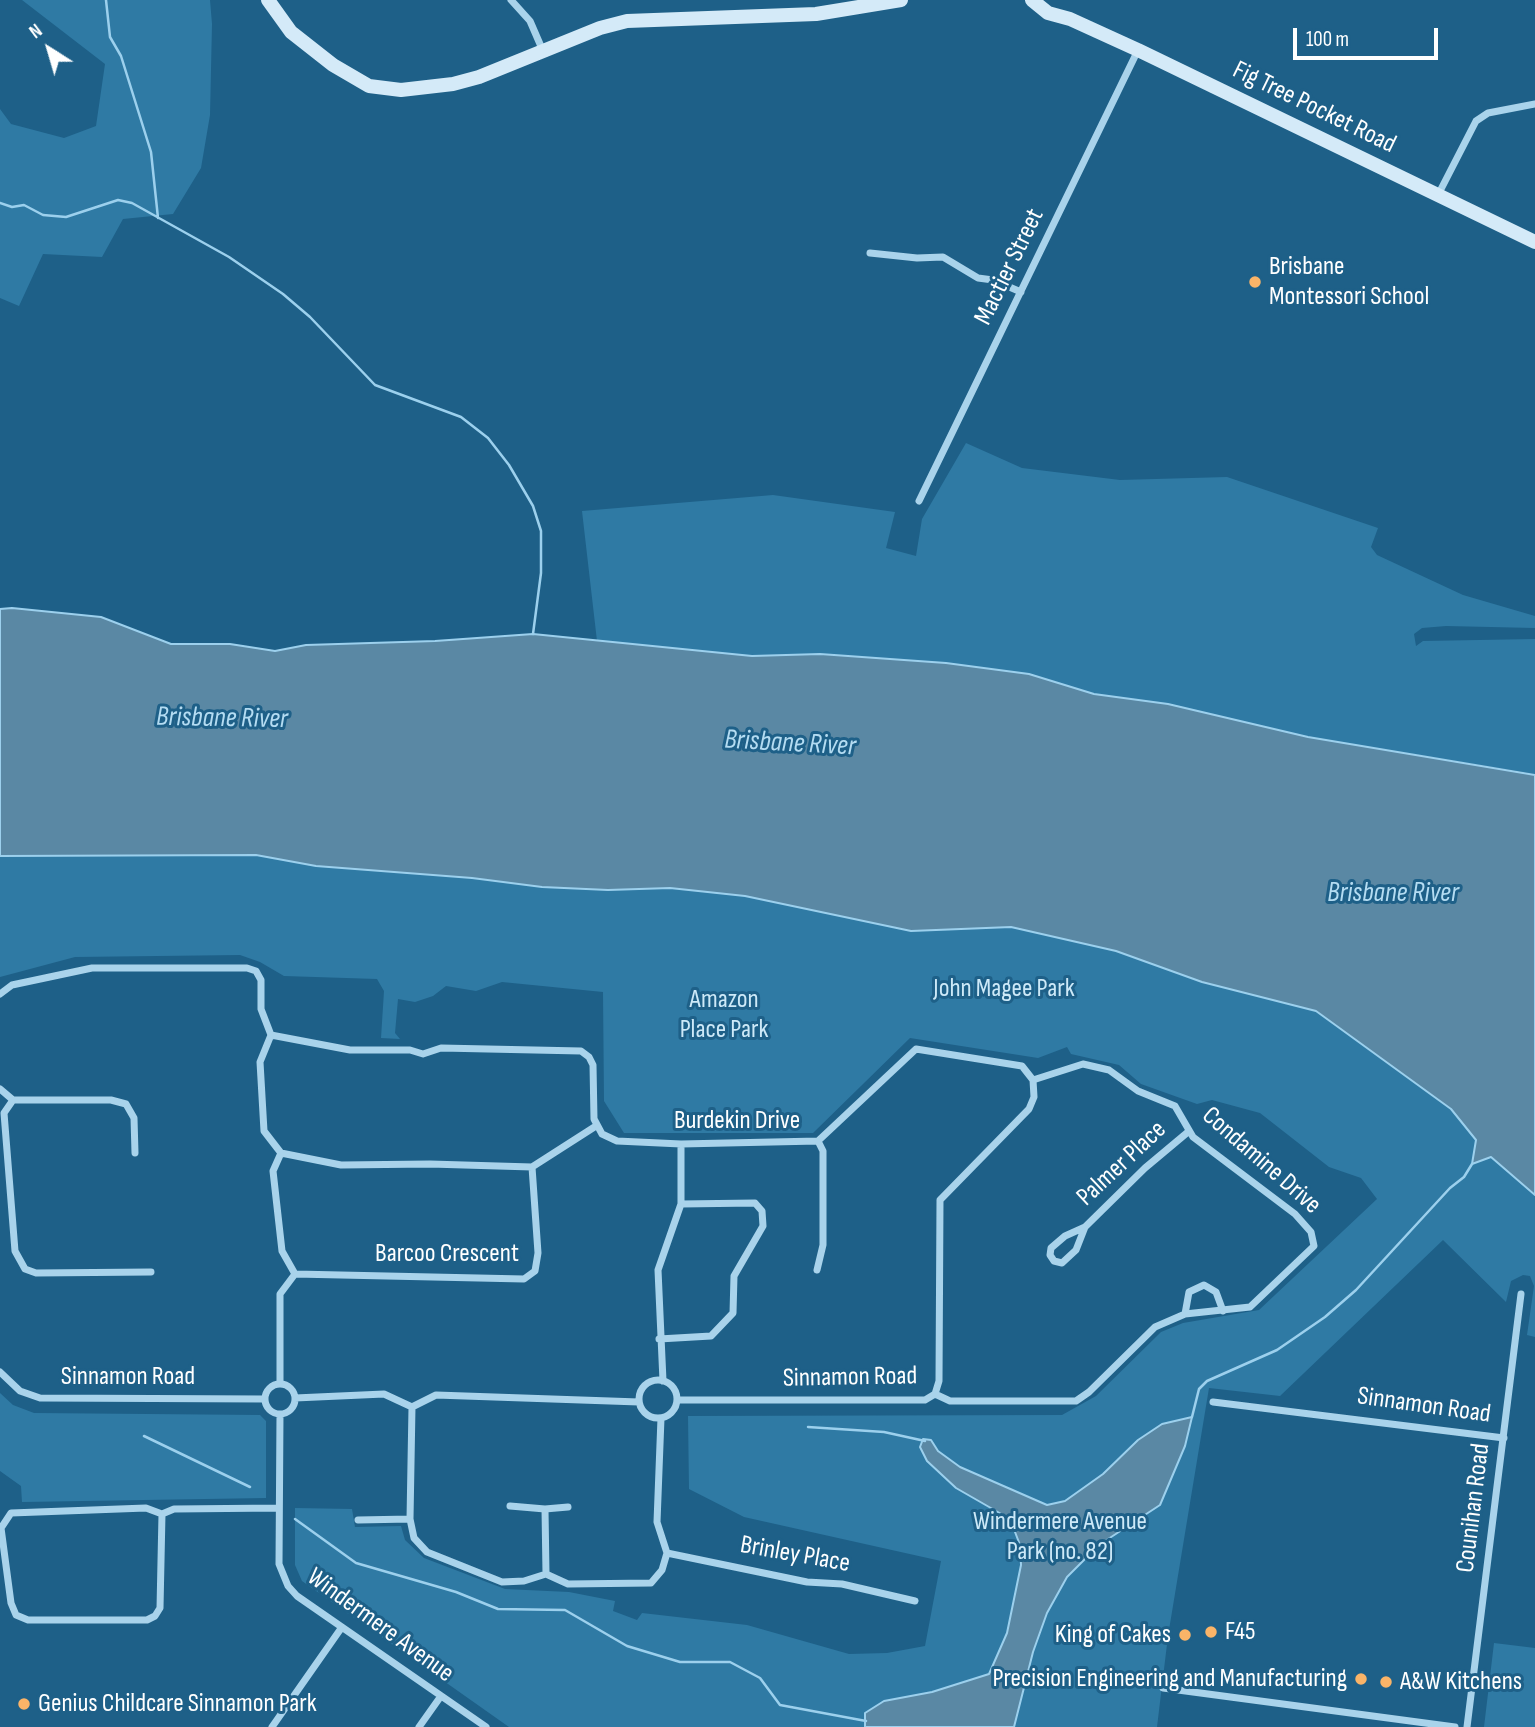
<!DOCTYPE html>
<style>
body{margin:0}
#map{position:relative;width:1535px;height:1727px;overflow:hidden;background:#1e6088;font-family:"Sofia Sans Condensed",sans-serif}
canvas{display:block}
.north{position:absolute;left:14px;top:14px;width:70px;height:70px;-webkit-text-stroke:5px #1e6088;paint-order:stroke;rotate:323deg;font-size:19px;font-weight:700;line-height:28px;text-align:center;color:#fff}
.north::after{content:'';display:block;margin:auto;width:24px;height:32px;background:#fff;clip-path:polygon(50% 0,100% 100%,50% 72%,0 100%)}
.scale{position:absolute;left:1293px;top:28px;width:145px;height:32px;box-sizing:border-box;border:4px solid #fff;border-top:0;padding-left:9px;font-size:21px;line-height:24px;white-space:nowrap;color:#fff;-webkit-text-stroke:5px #1e6088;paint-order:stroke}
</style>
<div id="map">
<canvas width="1535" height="1727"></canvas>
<div class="north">N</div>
<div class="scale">100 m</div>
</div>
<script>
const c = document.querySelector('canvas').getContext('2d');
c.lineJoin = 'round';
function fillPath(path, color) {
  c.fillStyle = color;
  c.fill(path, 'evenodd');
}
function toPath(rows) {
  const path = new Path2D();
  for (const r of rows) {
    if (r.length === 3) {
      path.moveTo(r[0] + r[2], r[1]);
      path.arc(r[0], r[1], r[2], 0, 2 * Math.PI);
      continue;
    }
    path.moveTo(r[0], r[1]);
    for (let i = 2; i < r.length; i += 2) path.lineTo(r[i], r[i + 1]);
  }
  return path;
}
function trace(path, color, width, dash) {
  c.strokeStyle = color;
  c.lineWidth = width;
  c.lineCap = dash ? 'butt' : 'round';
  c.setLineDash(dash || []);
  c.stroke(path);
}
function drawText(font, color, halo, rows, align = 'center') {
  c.font = font + ' "Sofia Sans Condensed",sans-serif';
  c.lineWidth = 6;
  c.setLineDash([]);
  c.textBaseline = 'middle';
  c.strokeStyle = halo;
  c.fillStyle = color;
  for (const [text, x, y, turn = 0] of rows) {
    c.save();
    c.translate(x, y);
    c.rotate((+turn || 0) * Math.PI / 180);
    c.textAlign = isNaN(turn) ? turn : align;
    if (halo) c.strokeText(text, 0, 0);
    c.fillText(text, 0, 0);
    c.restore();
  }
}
fillPath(toPath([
 [22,0,210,0,212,24,210,115,201,168,173,214,123,219,102,257,43,254,19,306,0,298,0,109,11,124,64,138,96,126,105,64],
 [966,443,1022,468,1120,480,1227,477,1378,528,1371,547,1377,555,1463,595,1535,616,1535,628,1446,626,1422,628,1414,634,1416,646,1423,641,1535,639,1535,774,1308,737,1168,704,1094,694,1029,674,946,663,820,654,752,656,597,641,582,511,773,495,895,512,886,548,916,556,922,519],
 [256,855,316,866,472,878,542,887,608,890,670,888,745,896,911,931,1011,927,1116,951,1202,982,1316,1011,1451,1109,1491,1156,1535,1195,1535,1337,1527,1335,1534,1286,1530,1276,1523,1275,1511,1281,1506,1302,1443,1240,1280,1396,1209,1388,1168,1636,1157,1727,509,1727,302,1581,295,1565,295,1508,352,1509,355,1527,401,1526,405,1540,424,1558,505,1589,569,1592,615,1601,613,1611,637,1620,642,1613,747,1625,849,1654,887,1653,925,1646,941,1561,744,1517,689,1489,688,1416,1062,1415,1096,1396,1161,1332,1183,1323,1259,1310,1377,1199,1361,1178,1329,1167,1260,1113,1212,1100,1197,1104,1141,1084,1119,1065,1071,1054,1067,1047,1038,1058,910,1038,813,1133,624,1133,604,1101,603,992,502,982,476,991,446,986,433,996,415,1002,398,999,395,1033,400,1039,381,1038,384,991,377,979,284,976,260,962,240,955,75,957,0,977,0,856],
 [0,1393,13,1405,34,1413,260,1415,266,1421,266,1498,22,1502,21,1486,0,1471],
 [1494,1643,1535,1648,1535,1727,1484,1727]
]), '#2f7aa4');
const water = toPath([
 [12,608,101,617,171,644,230,644,275,651,306,645,435,641,533,634,752,656,820,654,946,663,1029,674,1094,694,1168,704,1308,737,1535,775,1535,1195,1491,1157,1472,1164,1476,1140,1451,1109,1316,1011,1202,982,1116,951,1011,927,911,931,745,896,670,888,608,890,542,887,472,878,316,866,256,855,0,856,0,609,12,608],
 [1192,1417,1185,1446,1160,1505,1099,1545,1067,1577,1047,1613,1033,1652,1014,1727,865,1727,865,1713,884,1701,932,1692,989,1674,1007,1633,1021,1565,1020,1545,1010,1519,956,1488,927,1461,920,1447,923,1439,931,1440,938,1451,960,1467,1047,1505,1065,1501,1103,1474,1138,1440,1162,1424,1192,1417]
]);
fillPath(water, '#5a88a4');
trace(water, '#9cd0ed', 2);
trace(toPath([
 [106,0,110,37,121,56,151,152,158,218],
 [0,203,12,207,24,205,43,215,66,217,118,200,132,203,229,257,283,294,310,317,375,385,461,417,488,438,509,465,533,506,541,531,541,573,533,634],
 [1192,1417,1199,1389,1207,1381,1277,1350,1325,1317,1356,1290,1450,1188,1464,1177,1472,1164],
 [808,1427,884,1432,925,1441],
 [144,1436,250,1487],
 [295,1519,356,1563,456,1592,498,1609,565,1610,627,1646,680,1662,730,1662,760,1678,780,1705,866,1721]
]), '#9cd0ed', 2.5);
trace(toPath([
 [511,0,530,21,543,51],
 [1438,195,1476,121,1488,113,1535,104],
 [870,253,917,258,943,257,978,278,993,280,1021,292],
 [919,501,1138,50],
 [0,994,12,985,92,968,247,968,256,971,261,980,261,1009,271,1035,260,1062,264,1131,281,1153,273,1171,282,1251,295,1274,280,1294,280,1384],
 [271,1035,350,1050,410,1050,423,1054,441,1048,581,1051,589,1057,593,1065,594,1119,602,1134,617,1141,681,1144,818,1141,916,1049,1022,1066,1033,1080,1034,1097,1029,1109,940,1200,939,1381,935,1394],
 [0,1089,13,1100,111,1100,126,1104,134,1118,135,1153],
 [13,1100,4,1113,15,1251,25,1269,36,1273,151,1272],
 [281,1153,341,1165,430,1164,532,1167,538,1253,535,1271,524,1279,295,1274],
 [532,1167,596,1126],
 [1085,1227,1076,1250,1062,1263,1054,1261,1050,1255,1051,1248,1065,1236,1085,1227,1145,1168,1188,1132],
 [817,1270,823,1245,823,1151,818,1141],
 [1185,1314,1189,1292,1204,1285,1216,1292,1223,1311],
 [659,1339,711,1336,733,1313,734,1276,763,1226,762,1211,755,1203,681,1204],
 [0,1372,20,1391,40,1398,265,1399],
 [658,1399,19],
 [663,1381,658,1270,681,1204,681,1144],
 [280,1399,15],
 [295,1398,384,1394,412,1407,436,1395,639,1402],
 [677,1400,925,1400,935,1394,950,1401,1076,1401,1089,1392,1155,1327,1185,1314,1250,1307,1314,1246,1311,1232,1295,1214,1193,1137,1175,1106,1138,1091,1109,1070,1083,1064,1033,1080],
 [1213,1402,1504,1438],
 [412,1407,410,1519,414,1538,427,1552,502,1582,524,1581,546,1574,568,1584,651,1583,662,1570,667,1553,657,1522,661,1418],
 [280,1414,279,1564,288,1586,297,1596,486,1727],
 [510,1506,545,1509,568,1507],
 [545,1509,546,1574],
 [162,1514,160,1608,155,1616,147,1620,28,1620,16,1615,11,1603,1,1528,11,1513,146,1508,162,1514,174,1509,279,1508],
 [358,1520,410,1519],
 [667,1553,807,1582,842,1584,915,1601],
 [1163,1688,1455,1727],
 [272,1727,342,1627],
 [419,1727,441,1696],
 [1467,1727,1521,1294]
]), '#a9d3eb', 7);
trace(toPath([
 [268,0,291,32,333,65,369,86,401,90,453,84,479,77,600,28,627,21,816,14,901,0],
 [1032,0,1048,13,1070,19,1138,50,1535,242]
]), '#d4eaf8', 14);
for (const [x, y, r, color] of [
 [1255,282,7,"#fab468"],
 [1211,1632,7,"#fab468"],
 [1185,1635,7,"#fab468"],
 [1361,1679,7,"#fab468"],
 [1386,1682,7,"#fab468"],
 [24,1704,7,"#fab468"]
]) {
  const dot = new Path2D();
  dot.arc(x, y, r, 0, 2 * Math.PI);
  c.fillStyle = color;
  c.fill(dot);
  trace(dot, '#1e6088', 2.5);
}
drawText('26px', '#fff', '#1e6088', [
 ["Fig Tree Pocket Road",1314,108,26],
 ["Mactier Street",1010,267,-64],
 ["Burdekin Drive",737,1121],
 ["Condamine Drive",1261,1161,41],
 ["Palmer Place",1122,1164,-43],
 ["Barcoo Crescent",447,1254],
 ["Sinnamon Road",128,1377],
 ["Sinnamon Road",850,1378,-1],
 ["Sinnamon Road",1424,1406,8],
 ["Counihan Road",1474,1508,-83],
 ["Brinley Place",795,1555,10],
 ["Windermere Avenue",380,1626,36]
]);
drawText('26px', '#fff', '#1e6088', [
 ["Brisbane",1269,267],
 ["Montessori School",1269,297],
 ["F45",1225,1632],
 ["King of Cakes",1171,1635,"right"],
 ["Precision Engineering and Manufacturing",1347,1679,"right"],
 ["A&W Kitchens",1400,1682],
 ["Genius Childcare Sinnamon Park",38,1704]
], 'left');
drawText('26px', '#cde9f8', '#1e6088', [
 ["John Magee Park",1004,989],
 ["Amazon",724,1000],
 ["Place Park",724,1030],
 ["Windermere Avenue",1060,1522],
 ["Park (no. 82)",1060,1552]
]);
drawText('italic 28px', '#b4dcf2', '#1e6088', [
 ["Brisbane River",222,719,1],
 ["Brisbane River",790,744,3],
 ["Brisbane River",1393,894]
]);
</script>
